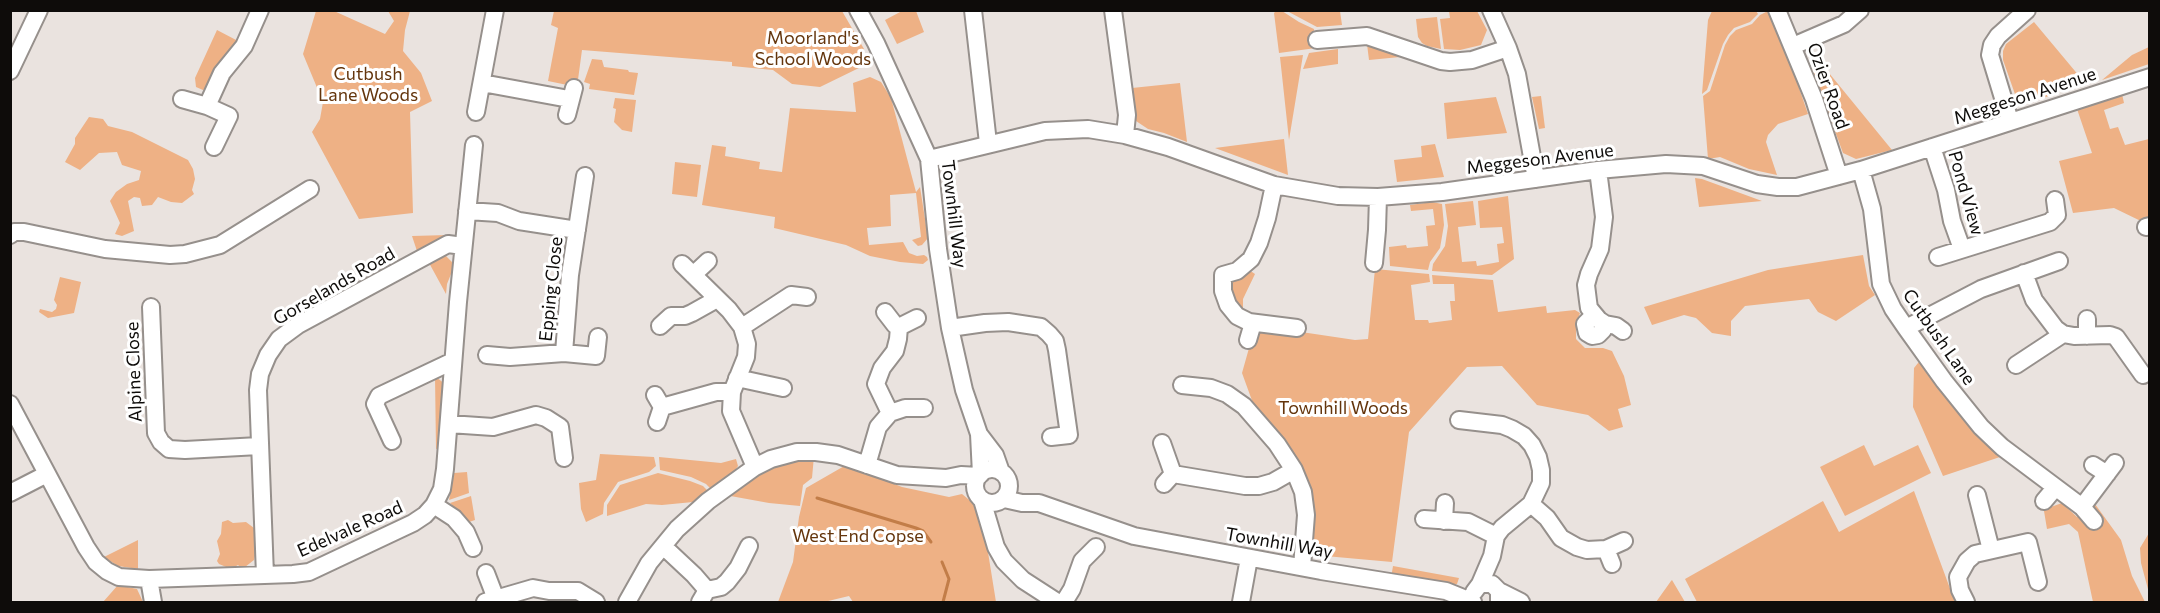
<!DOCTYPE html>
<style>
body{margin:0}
#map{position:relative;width:2160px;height:613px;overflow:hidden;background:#eae3df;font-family:Commissioner,sans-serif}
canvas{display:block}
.frame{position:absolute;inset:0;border:12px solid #0e0c0a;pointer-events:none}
</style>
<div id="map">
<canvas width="2160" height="613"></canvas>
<div class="frame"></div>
</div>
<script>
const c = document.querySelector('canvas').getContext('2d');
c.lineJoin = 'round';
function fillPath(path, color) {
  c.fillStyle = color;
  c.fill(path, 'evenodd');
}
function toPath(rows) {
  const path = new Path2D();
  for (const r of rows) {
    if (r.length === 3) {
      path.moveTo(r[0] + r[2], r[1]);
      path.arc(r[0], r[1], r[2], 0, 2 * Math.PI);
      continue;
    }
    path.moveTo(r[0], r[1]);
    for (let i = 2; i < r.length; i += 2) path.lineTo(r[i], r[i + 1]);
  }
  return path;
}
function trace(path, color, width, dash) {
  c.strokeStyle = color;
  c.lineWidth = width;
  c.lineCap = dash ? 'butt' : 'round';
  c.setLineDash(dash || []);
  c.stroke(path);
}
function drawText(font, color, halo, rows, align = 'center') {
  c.font = font + ' Commissioner,sans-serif';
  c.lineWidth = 6;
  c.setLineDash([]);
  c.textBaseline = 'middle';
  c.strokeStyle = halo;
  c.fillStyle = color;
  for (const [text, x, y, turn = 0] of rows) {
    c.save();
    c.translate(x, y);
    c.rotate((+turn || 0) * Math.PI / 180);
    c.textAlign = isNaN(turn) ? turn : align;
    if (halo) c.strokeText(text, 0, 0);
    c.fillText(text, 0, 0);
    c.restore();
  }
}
fillPath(toPath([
 [316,11,334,11,385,34,394,21,388,11,410,11,405,30,403,51,421,73,432,101,410,112,413,213,359,219,312,132,320,119,323,102,303,54],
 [554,11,842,11,864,49,861,67,820,87,792,84,773,70,732,66,732,62,582,50,577,87,548,81,558,28,551,25],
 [902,11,916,11,924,32,897,44,885,20],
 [1276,11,1282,11,1299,22,1314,29,1316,48,1279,53,1274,13],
 [1287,11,1340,11,1342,25,1317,27],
 [1449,11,1477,11,1487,30,1481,45,1460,50,1444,49,1440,19,1450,18],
 [1712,11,1756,11,1758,14,1750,22,1734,28,1728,35,1723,44,1707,90,1702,94,1708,20],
 [1768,11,1787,53,1808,114,1778,124,1768,135,1766,142,1777,175,1749,169,1720,157,1708,159,1703,96,1710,91,1725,45,1730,36,1736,30,1752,24,1760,15],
 [1437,17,1441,49,1427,46,1422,43,1418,37,1416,19],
 [2034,22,2085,83,2029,103,2016,97,2003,60,2003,51,2006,44],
 [217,30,238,41,210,86,203,90,196,87,195,78],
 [1367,44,1390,52,1400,57,1369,60],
 [2149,47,2149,64,2102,80,2132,55],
 [1338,49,1338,64,1303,69,1309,53],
 [1303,55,1289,140,1280,57],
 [592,59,602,60,604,67,628,70,629,72,638,73,634,95,589,89,590,84,584,82],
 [1820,62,1892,150,1856,159,1843,153,1812,69],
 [870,77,881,82,891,98,916,192,920,187,928,238,922,245,918,246,912,240,921,237,916,193,890,195,891,226,867,228,869,245,903,242,909,253,917,256,924,255,927,257,928,260,923,264,900,262,870,256,846,245,774,228,775,217,702,205,712,145,726,147,725,156,760,162,759,169,782,172,790,108,856,112,853,83],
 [1180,83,1187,142,1164,133,1148,129,1136,121,1132,88],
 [2122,94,2124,103,2104,110,2110,129,2118,127,2125,145,2149,139,2149,223,2147,224,2114,208,2073,213,2059,161,2092,153,2077,109],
 [1541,96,1545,128,1539,129,1532,97],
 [1496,97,1507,133,1447,139,1444,103],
 [615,98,636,100,632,132,622,130,614,122,616,109,613,108],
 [89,117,103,119,108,126,132,132,188,160,193,169,195,179,192,190,194,194,182,203,171,202,158,197,152,205,142,206,140,198,134,197,128,201,134,231,122,236,115,234,120,223,110,201,116,192,127,184,139,180,141,171,122,165,117,152,99,153,80,170,65,162,75,144,75,138],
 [1284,139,1288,175,1215,148],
 [1435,144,1444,177,1397,182,1394,160,1422,157,1421,146],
 [675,162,701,165,697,197,672,194],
 [1695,178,1702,179,1762,201,1699,207],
 [1508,196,1514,259,1492,275,1432,271,1433,264,1445,246,1448,226,1445,204,1473,201,1476,225,1458,227,1462,262,1476,261,1477,266,1499,262,1497,244,1504,243,1502,227,1480,228,1478,201],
 [1432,202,1442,204,1444,225,1440,248,1430,262,1428,270,1390,266,1389,247,1406,245,1407,248,1428,246,1426,226,1435,225,1433,209,1411,211,1410,205],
 [448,235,417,251,412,236],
 [1863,255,1869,286,1875,295,1836,321,1818,312,1809,299,1745,306,1731,321,1731,336,1712,333,1696,318,1684,315,1652,325,1644,307,1768,270],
 [440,256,446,256,453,263,453,269,447,284,446,294,428,261],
 [1375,269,1429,274,1430,282,1411,285,1415,320,1428,320,1429,323,1452,320,1450,301,1455,301,1454,284,1433,284,1432,275,1493,280,1498,312,1546,306,1547,313,1575,310,1580,313,1576,325,1576,339,1585,348,1603,348,1612,351,1624,376,1631,405,1618,409,1623,427,1609,431,1588,415,1537,405,1502,366,1467,367,1409,432,1392,562,1314,555,1313,514,1254,406,1242,373,1253,334,1261,326,1355,340,1368,339],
 [1249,270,1255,274,1243,299,1243,310,1248,317,1240,313,1227,284,1228,282],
 [60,277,81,282,74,313,48,318,39,312,40,309,52,312,56,309,57,305,54,300],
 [1922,358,2006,455,1943,476,1913,407,1914,368],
 [435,376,446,385,440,448,436,449],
 [1864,445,1874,466,1918,445,1931,473,1845,516,1820,467],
 [600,454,654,457,656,466,649,472,618,482,604,503,603,514,586,522,581,509,579,483,596,480],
 [814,456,812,478,803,485,800,506,769,503,725,495,773,464],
 [659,457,721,463,736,459,738,466,734,472,711,489,706,484,691,477,660,470],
 [846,465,902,487,949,497,962,494,973,503,987,546,996,602,853,602,849,596,824,602,778,602,793,562,799,517,806,488],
 [467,472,469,493,449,500,454,473],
 [658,473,690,481,703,486,708,491,693,502,662,505,646,504,607,516,607,505,620,485],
 [1914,491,1955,602,1697,602,1685,579,1823,501,1839,532],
 [471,496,475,520,469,522,450,503],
 [2062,503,2077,517,2095,504,2121,540,2132,576,2145,602,2093,602,2078,532,2069,524,2047,529,2043,505,2048,508],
 [228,520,233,523,246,522,254,528,258,542,256,552,254,560,245,567,240,567,238,565,231,569,219,564,217,561,220,554,217,541,221,534,222,522],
 [2149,533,2149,593,2141,563,2140,548],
 [138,540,138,569,118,566,104,557],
 [1393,566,1459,578,1457,584,1436,586,1391,578],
 [1672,580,1685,602,1656,602,1671,581],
 [118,585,137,589,143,602,103,602]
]), '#eeb185');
trace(toPath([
 [817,498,916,528,923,531,931,542],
 [942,562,949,579,943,602]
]), '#c27d48', 3);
const minor = toPath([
 [858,10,876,43,929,159,938,249,950,328,964,390,979,434,981,474],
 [973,10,988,143],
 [1113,10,1127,115,1125,135],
 [1491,10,1508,48,1517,74,1536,179],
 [1777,10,1814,99,1839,176],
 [1317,40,1367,36,1441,61,1450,62,1472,60,1508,48],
 [1793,46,1844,24,1860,10],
 [10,71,39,10],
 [482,83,569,99],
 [182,99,207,106,229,116,214,147],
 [207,106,222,73,244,46,260,10],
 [476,112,495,10],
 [567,115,574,88],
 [2010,121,1990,55,1992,45,1998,36,2027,10],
 [1932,147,1946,190,1952,221,1962,249],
 [929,159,1045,131,1088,129,1125,135,1168,147,1274,185,1338,196,1378,197,1442,192,1598,170,1666,164,1703,166,1757,184,1778,187,1797,187,1861,170,2150,77],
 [1598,170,1604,217,1600,249,1589,274,1586,285,1588,301,1589,308,1599,320,1605,324,1616,326,1623,331],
 [1861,170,1872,209,1881,284,1893,309,1906,328,1944,381,1981,427,2002,447,2082,507,2094,521],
 [1274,185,1267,218,1259,243,1251,259,1237,271,1223,275,1223,291,1228,305,1237,316,1249,322,1297,328],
 [467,211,498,213,519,221,577,230],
 [2146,227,2150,226],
 [10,235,14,232,24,232,105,249,170,255,185,254,220,245,310,189],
 [1938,257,2050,222,2057,215,2055,200],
 [1374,263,1377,230,1378,197],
 [682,264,729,310,742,327,747,344,746,357,732,392,731,411,755,467],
 [2024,273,2034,300,2056,329,2063,334,2074,336,2110,335,2116,337,2143,375],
 [693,275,708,261],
 [151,307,156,433,161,442,169,449,185,450,259,446],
 [885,312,895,325,899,327],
 [1594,315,1585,324,1587,333,1592,336,1598,335,1603,330,1605,324],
 [2087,319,2087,336],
 [660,326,671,316,685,316,692,313,717,299],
 [742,327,791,295,807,297],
 [899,327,917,318],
 [950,328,985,323,1008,322,1041,327,1049,334,1055,341,1057,350,1069,435,1051,437],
 [1906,328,1981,289,2059,261],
 [1248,340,1253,323],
 [564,353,570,275,585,176],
 [487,355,510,357,564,353,596,356,598,337],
 [2016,365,2063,334],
 [737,378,783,388],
 [1182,385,1211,388,1227,394,1244,406,1277,444,1294,470],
 [655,395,662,407,657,422],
 [10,404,86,547,96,562,107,571,119,577,149,579,293,574,309,572,413,523,425,515,434,505,442,489,445,469,458,302,474,145],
 [662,407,716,392,732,392],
 [890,413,905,408,924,408],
 [1459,420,1502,425,1512,429,1524,436,1532,445,1538,457,1541,470,1541,483,1531,504,1502,528,1496,536,1492,556,1480,584],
 [449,424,493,427,536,415,546,418,560,427,564,458],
 [979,434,995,455,1001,472],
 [392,441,375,404,379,396,453,361],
 [1162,443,1173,474],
 [867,465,878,427,890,413,876,384,882,368,895,351,898,339,899,327],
 [2093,465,2107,474],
 [992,486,17],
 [1164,484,1173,474,1245,486,1259,486,1273,482,1294,470,1303,492,1306,515,1302,567],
 [10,493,47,474],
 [1977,495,1991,550],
 [1004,499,1022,503,1039,503,1134,536,1321,571,1446,591,1473,602],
 [982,500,996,547,1004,561,1023,580,1057,602],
 [2044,501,2055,488],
 [1531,504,1547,518,1561,538,1577,547,1587,550,1606,549,1624,541],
 [434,505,454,518,466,532,473,548],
 [2082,507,2115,463],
 [1424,519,1468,522,1496,536],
 [1444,521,1445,503],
 [663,546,694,575,707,590],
 [1606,549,1612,564],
 [486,573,496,599],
 [265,575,258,390,260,374,268,355,279,339,298,325,448,244,463,246],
 [149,579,153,602],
 [1499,591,1521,602],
 [1474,592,1480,584,1492,584,1499,591,1499,602],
 [485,602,533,588,549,591,578,591,596,602],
 [627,602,649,563,677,529,708,501,755,467,771,459,797,452,816,452,838,455,897,475,946,478,961,475,979,476],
 [700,602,707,590,721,587,727,582,738,568,749,546],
 [1064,602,1072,589,1082,561,1096,547],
 [1241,602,1249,558],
 [1966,602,1960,590,1958,577,1967,561,1975,554,2028,542,2038,582]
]);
trace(minor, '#96908c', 20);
trace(minor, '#fff', 16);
drawText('18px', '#64350c', '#fff', [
 ["Moorland's",813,38],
 ["School Woods",813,59],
 ["Cutbush",368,74],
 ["Lane Woods",368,95],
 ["Townhill Woods",1343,408],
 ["West End Copse",858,536]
]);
drawText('18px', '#0e0c0a', '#fff', [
 ["Ozier Road",1828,86,70],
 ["Meggeson Avenue",2025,96,-18],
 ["Meggeson Avenue",1540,159,-7],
 ["Pond View",1966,193,74],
 ["Townhill Way",954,214,83],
 ["Gorselands Road",334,286,-30],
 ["Epping Close",551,289,-84],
 ["Cutbush Lane",1939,337,55],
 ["Alpine Close",134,372,-92],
 ["Edelvale Road",350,529,-24],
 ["Townhill Way",1279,543,10]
]);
</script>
